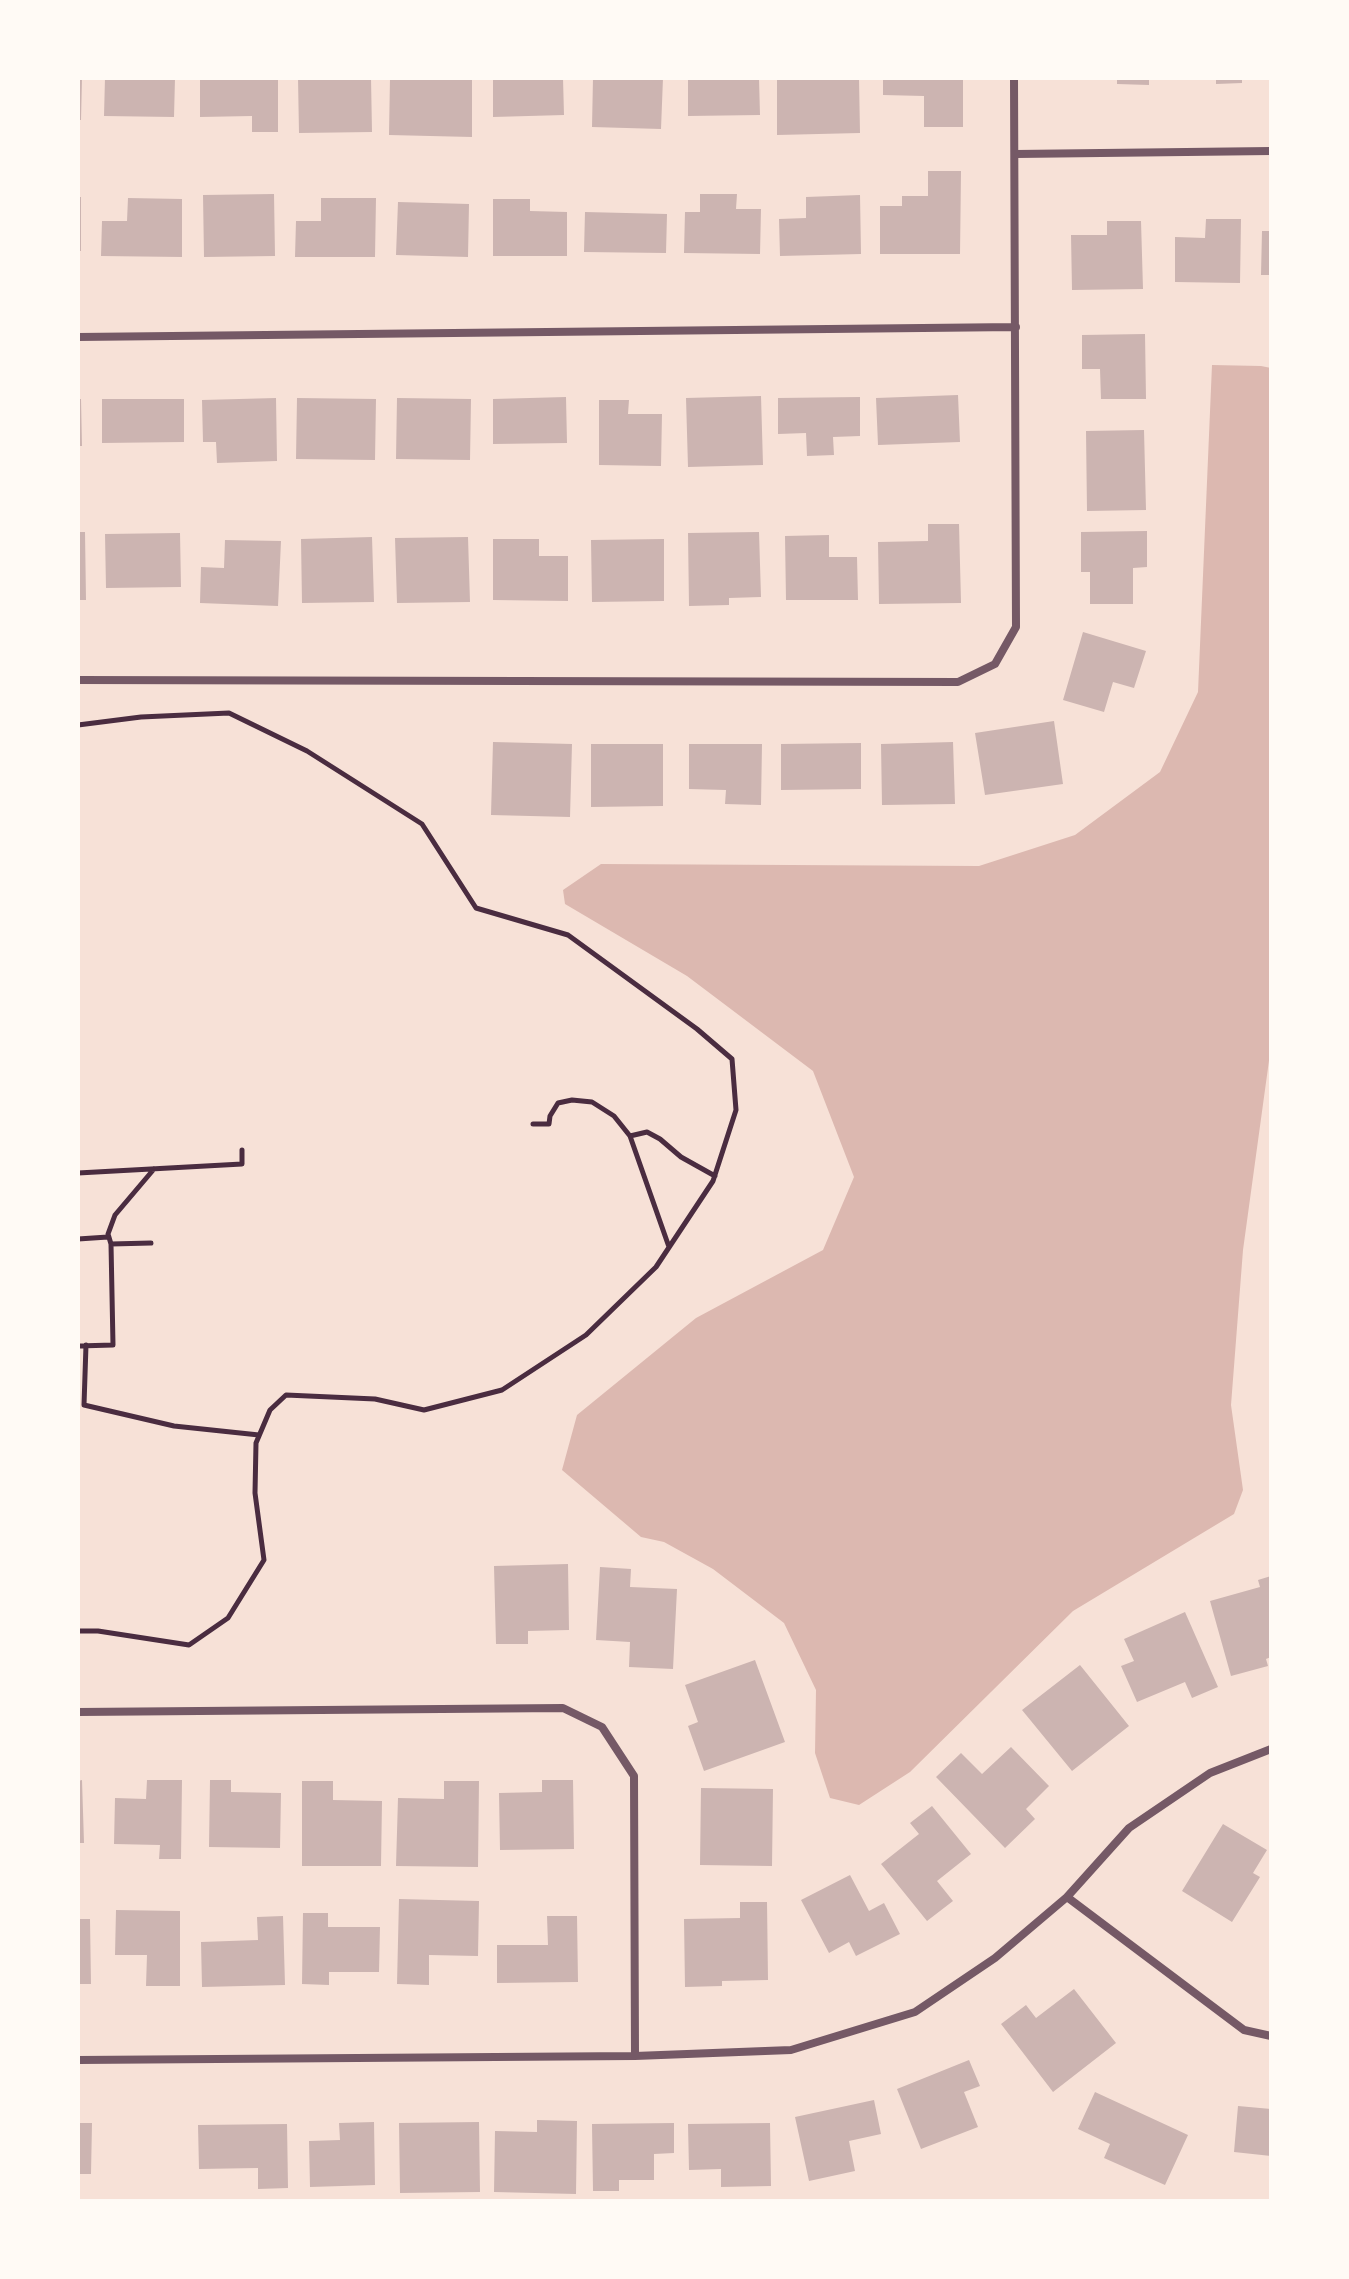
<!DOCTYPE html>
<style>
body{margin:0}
#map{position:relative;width:1349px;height:2279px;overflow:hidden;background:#f7e1d7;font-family:"DM Sans",sans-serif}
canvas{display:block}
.frame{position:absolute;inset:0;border:80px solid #fffaf5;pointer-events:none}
</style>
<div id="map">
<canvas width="1349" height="2279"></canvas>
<div class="frame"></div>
</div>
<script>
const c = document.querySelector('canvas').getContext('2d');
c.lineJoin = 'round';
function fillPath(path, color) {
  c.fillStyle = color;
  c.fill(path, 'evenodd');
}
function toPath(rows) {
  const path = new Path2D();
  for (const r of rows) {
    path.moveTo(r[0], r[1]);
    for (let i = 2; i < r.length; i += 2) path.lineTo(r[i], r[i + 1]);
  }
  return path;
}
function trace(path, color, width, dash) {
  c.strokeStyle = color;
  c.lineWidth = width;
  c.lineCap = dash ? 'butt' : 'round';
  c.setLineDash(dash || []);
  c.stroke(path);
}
fillPath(toPath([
 [1212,365,1261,366,1271,368,1271,1046,1243,1250,1231,1405,1243,1490,1234,1514,1073,1611,910,1772,859,1805,830,1798,815,1753,816,1690,784,1623,713,1569,664,1542,641,1537,562,1470,577,1415,696,1318,823,1250,854,1177,813,1071,687,976,565,904,563,890,601,864,979,866,1075,835,1160,772,1198,692]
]), '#dcb8b0');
fillPath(toPath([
 [78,78,82,78,81,120,78,120],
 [105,78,175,78,174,117,104,116],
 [200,78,278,78,278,132,252,132,252,116,200,117],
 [298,78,371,78,372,132,299,133],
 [390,78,472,78,472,137,389,135],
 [493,78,563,78,564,115,493,117],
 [593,78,663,78,661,129,592,127],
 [688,78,759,78,760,115,688,116],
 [777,78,859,78,860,133,777,135],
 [883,78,963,78,963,127,924,127,924,96,883,95],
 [1117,78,1149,78,1149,85,1117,84],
 [1216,78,1242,78,1242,83,1216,84],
 [928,171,961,171,960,254,880,254,880,206,902,206,902,196,928,196],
 [274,194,275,256,204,257,203,195],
 [700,194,737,194,736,209,761,209,760,254,684,253,685,212,700,212],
 [860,195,861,254,780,256,779,219,806,218,806,197],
 [78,197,81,197,81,251,78,251],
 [128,198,182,199,182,257,101,256,102,221,127,221],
 [321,198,376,198,375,257,295,257,296,221,321,221],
 [493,199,530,199,530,211,567,212,567,256,493,256],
 [398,202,469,204,468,257,396,255],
 [585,212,667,214,666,253,584,252],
 [1206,219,1241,219,1240,283,1175,282,1175,237,1205,238],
 [1107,221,1141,221,1143,289,1072,290,1071,235,1107,235],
 [1262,231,1271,231,1271,275,1261,275],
 [1145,334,1146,399,1101,399,1100,369,1082,369,1082,335],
 [958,395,960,442,878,445,876,398],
 [761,396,763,465,688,467,686,398],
 [566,397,567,443,493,444,493,399],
 [860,397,860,436,833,437,834,455,807,456,806,433,778,434,778,398],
 [276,398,277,461,217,463,216,442,203,442,202,400],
 [297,398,376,399,375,460,296,459],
 [397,398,471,399,470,460,396,459],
 [78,399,81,399,82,446,78,446],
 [102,399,184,399,184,442,102,443],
 [599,400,629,400,628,414,662,414,661,466,599,465],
 [1144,430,1146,510,1087,511,1086,431],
 [928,524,959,524,961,603,879,604,878,542,928,541],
 [1147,531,1147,567,1133,568,1133,604,1090,604,1090,572,1081,572,1081,532],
 [78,532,85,532,86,600,78,600],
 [759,532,761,597,729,598,729,605,689,606,688,533],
 [180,533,181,587,106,588,105,534],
 [829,535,829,557,857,557,858,600,786,600,785,536],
 [372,537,374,602,302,603,301,539],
 [468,537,470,602,397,603,395,538],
 [493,539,539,539,539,556,568,556,568,601,493,600],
 [664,539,664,601,592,602,591,540],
 [225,540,281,541,278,606,200,603,201,567,224,568],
 [1083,632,1146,651,1134,688,1113,682,1104,712,1063,700],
 [1054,721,1063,784,985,795,975,733],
 [493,742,572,744,570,817,491,815],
 [953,742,955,804,882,805,881,744],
 [861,743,861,789,781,790,781,744],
 [591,744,663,744,663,806,591,807],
 [689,744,762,744,761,805,725,804,726,790,689,789],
 [568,1564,569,1630,528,1631,528,1644,496,1644,494,1566],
 [600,1567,631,1569,630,1587,677,1589,673,1669,629,1667,630,1642,596,1640],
 [1271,1576,1271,1657,1266,1659,1268,1666,1231,1676,1210,1601,1260,1587,1258,1580],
 [1185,1612,1218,1687,1192,1698,1185,1682,1137,1702,1121,1666,1134,1661,1124,1639],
 [755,1660,785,1742,704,1771,688,1726,698,1722,685,1685],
 [1080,1665,1129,1726,1072,1771,1022,1710],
 [1011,1747,1049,1786,1026,1809,1035,1819,1005,1848,936,1777,961,1753,982,1774],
 [82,1780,84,1843,78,1843,78,1781],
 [147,1780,182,1780,181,1859,159,1859,160,1845,114,1844,115,1798,146,1799],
 [210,1780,231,1780,231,1792,281,1793,280,1848,209,1847],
 [542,1780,573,1780,574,1849,500,1850,499,1793,542,1792],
 [302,1781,333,1781,333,1800,382,1801,381,1866,302,1866],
 [444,1781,479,1781,478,1867,396,1866,398,1798,444,1799],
 [701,1788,773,1789,772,1866,700,1865],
 [932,1806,971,1854,937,1881,953,1901,927,1921,881,1864,919,1834,910,1823],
 [1223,1824,1267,1850,1253,1873,1260,1877,1232,1922,1182,1891],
 [850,1875,869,1911,884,1903,900,1934,856,1956,849,1942,829,1953,801,1900],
 [399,1899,479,1901,478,1956,429,1955,429,1985,397,1984],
 [740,1902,767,1902,768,1980,722,1981,722,1986,685,1987,684,1919,740,1918],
 [116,1910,180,1911,180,1986,146,1986,147,1955,115,1955],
 [303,1913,328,1913,328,1927,380,1927,379,1972,329,1972,329,1985,302,1984],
 [283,1916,285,1985,202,1987,201,1942,258,1940,257,1917],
 [547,1916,577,1916,578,1982,497,1983,497,1945,548,1945],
 [78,1919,90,1919,91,1984,78,1984],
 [1074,1989,1116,2043,1053,2092,1001,2024,1026,2005,1036,2018],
 [969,2060,980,2086,964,2092,978,2127,921,2149,897,2089],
 [1095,2092,1188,2135,1165,2185,1104,2158,1110,2144,1078,2129],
 [874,2100,881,2134,849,2141,855,2171,809,2181,795,2117],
 [1238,2106,1271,2109,1271,2156,1234,2152],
 [537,2120,577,2121,576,2194,494,2192,495,2131,537,2132],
 [374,2122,375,2185,310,2187,309,2141,340,2140,339,2123],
 [479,2122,480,2192,400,2193,399,2123],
 [78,2123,92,2123,91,2174,78,2174],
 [674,2123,674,2153,654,2154,654,2180,619,2180,619,2191,593,2191,592,2124],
 [770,2123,771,2186,721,2187,721,2169,689,2170,688,2124],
 [287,2124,288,2188,258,2189,258,2168,199,2169,198,2125]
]), '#ccb4b1');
trace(toPath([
 [78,725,141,717,229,713,307,751,422,824,476,908,568,935,697,1029,732,1059,736,1110,713,1181,656,1267,586,1335,502,1390,424,1410,375,1399,286,1395,270,1410,256,1443,255,1493,264,1560,228,1618,189,1645,98,1631,78,1631],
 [533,1124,549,1124,550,1116,558,1103,572,1100,592,1102,614,1116,630,1136,669,1247],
 [630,1136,647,1132,660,1139,681,1157,715,1176],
 [78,1173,242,1164,242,1150],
 [78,1239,108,1237],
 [111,1244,151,1243],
 [86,1345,84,1405,174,1426,259,1435],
 [78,1346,113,1345,111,1244,108,1234,115,1215,154,1169]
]), '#4a2c40', 5);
trace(toPath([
 [1016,154,1271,151],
 [78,337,1016,327],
 [78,680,958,682,995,664,1016,627,1014,78],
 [78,1712,563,1708,602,1727,634,1776,635,2056],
 [1067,1897,1129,1828,1210,1773,1271,1749],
 [78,2060,635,2056,791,2050,915,2012,995,1958,1067,1897,1244,2030,1271,2036]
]), '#755966', 8);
</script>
